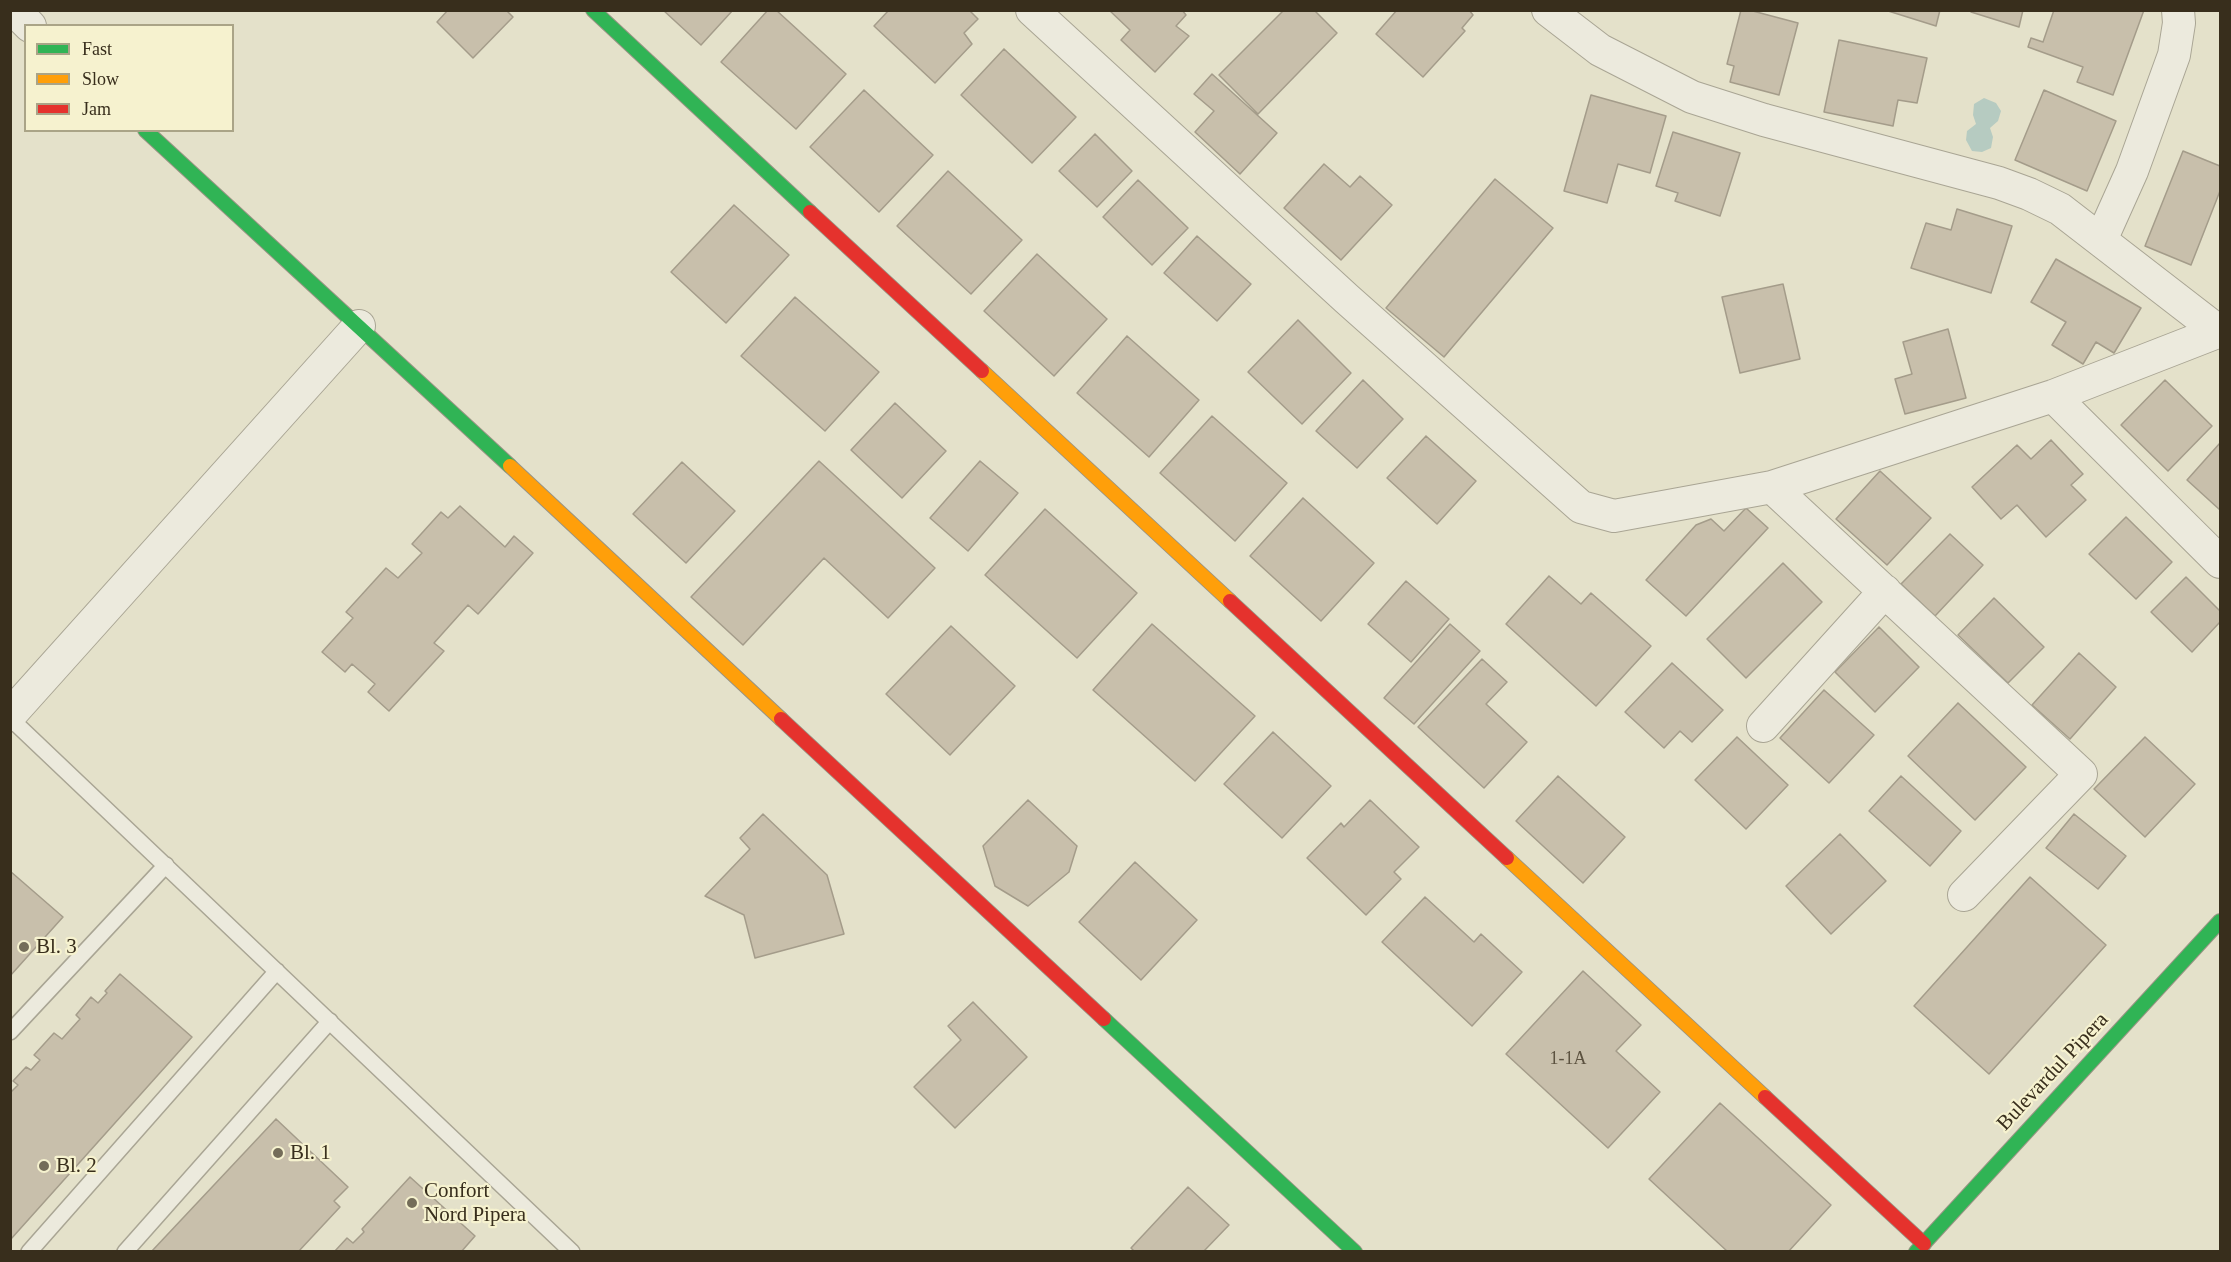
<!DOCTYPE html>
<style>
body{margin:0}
#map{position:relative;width:2231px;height:1262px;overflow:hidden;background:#e4e1ca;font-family:Georgia,serif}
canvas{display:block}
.frame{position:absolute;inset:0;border:12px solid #382e1c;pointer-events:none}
.legend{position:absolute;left:24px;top:24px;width:210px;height:108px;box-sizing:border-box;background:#f6f2cf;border:2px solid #aaa487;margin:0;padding:8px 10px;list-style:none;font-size:18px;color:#382e1c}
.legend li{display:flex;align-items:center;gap:12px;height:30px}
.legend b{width:30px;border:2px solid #aaa487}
</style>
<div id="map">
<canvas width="2231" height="1262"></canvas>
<div class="frame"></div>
<ul class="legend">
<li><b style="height:8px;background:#30b455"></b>Fast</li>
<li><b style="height:8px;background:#ff9f0a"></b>Slow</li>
<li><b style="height:8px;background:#e5322d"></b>Jam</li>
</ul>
</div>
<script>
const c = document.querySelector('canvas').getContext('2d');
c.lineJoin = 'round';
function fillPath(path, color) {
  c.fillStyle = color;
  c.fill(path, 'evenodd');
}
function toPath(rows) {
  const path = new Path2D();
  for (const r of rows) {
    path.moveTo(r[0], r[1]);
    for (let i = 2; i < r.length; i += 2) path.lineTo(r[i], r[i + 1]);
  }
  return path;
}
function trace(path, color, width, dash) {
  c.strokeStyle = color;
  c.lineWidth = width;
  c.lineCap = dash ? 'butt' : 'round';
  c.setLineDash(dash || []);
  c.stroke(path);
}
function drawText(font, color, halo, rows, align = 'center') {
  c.font = font + ' Georgia,serif';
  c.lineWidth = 4.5;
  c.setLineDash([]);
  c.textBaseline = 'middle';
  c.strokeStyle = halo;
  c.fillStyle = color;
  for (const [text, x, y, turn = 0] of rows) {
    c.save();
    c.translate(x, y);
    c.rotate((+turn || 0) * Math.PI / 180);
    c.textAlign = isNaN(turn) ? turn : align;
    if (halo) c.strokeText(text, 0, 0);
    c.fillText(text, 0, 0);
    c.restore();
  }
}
fillPath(toPath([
 [1984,98,1996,103,2001,111,1998,121,1990,128,1993,137,1991,148,1982,152,1972,151,1966,140,1967,131,1976,124,1973,115,1974,104]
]), '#b6cbc1');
const building = toPath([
 [448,10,506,10,513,17,473,58,437,22,448,10],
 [663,10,733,10,701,45,663,10],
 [768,10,776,10,846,74,796,129,721,62,768,10],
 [889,10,969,10,978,19,964,33,972,44,935,83,874,26,889,10],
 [1109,10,1182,10,1186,15,1176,26,1189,36,1155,72,1121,40,1130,30,1109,10],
 [1284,10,1314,10,1337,33,1258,114,1219,75,1284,10],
 [1397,10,1469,10,1473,15,1462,28,1465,31,1423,77,1376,34,1397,10],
 [1741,10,1749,10,1798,23,1779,95,1730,82,1734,66,1727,64,1741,10],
 [1885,10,1940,10,1936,26,1885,10],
 [1971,10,2023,10,2019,27,1971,12,1971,10],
 [2054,10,2144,10,2113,95,2077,82,2083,67,2028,47,2031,38,2043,42,2054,10],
 [1839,40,1927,58,1917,103,1898,100,1893,126,1824,112,1839,40],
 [1004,49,1076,117,1032,163,961,95,1004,49],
 [1212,74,1277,133,1240,174,1195,132,1214,111,1194,94,1212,74],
 [864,90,933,155,879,212,810,147,864,90],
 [2044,90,2116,121,2087,191,2015,160,2044,90],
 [1591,95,1666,116,1650,173,1618,164,1607,203,1564,191,1591,95],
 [1673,132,1740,153,1720,216,1675,201,1678,193,1656,186,1673,132],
 [1095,134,1132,171,1097,207,1059,171,1095,134],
 [2183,151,2220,166,2220,191,2191,265,2145,246,2183,151],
 [1324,164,1350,187,1360,176,1392,205,1341,260,1284,208,1324,164],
 [948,171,1022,240,971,294,897,226,948,171],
 [1495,179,1553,228,1444,357,1386,308,1495,179],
 [1138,180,1188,228,1152,265,1103,217,1138,180],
 [734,205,789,255,726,323,671,272,734,205],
 [1957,209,2012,226,1991,293,1911,268,1926,223,1951,230,1957,209],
 [1197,236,1251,284,1217,321,1164,273,1197,236],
 [1037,254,1107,319,1054,376,984,311,1037,254],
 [2056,259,2141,308,2114,353,2096,342,2083,364,2052,345,2066,322,2031,302,2056,259],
 [1783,284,1800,359,1740,373,1722,297,1783,284],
 [795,297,879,372,825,431,741,356,795,297],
 [1298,320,1351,373,1302,424,1248,372,1298,320],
 [1948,329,1966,398,1905,414,1895,379,1912,374,1903,342,1948,329],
 [1127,336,1199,400,1149,457,1077,393,1127,336],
 [1363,380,1403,419,1357,468,1316,431,1363,380],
 [2165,380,2212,426,2168,471,2121,425,2165,380],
 [895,403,946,451,902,498,851,450,895,403],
 [1212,416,1287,483,1235,541,1160,473,1212,416],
 [1426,436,1476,481,1437,524,1387,478,1426,436],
 [2051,440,2083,474,2071,485,2086,500,2046,537,2017,505,2001,519,1972,487,2017,445,2031,459,2051,440],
 [2220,443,2220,510,2187,480,2220,443],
 [819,461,935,568,888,618,824,558,743,645,691,597,819,461],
 [980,461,1018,493,968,551,930,518,980,461],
 [682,462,735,511,686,563,633,514,682,462],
 [1880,471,1931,518,1887,565,1836,519,1880,471],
 [1303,498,1374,563,1321,621,1250,556,1303,498],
 [460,506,505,547,514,536,533,553,478,614,468,605,434,643,444,651,389,711,368,692,375,684,352,664,345,672,322,652,353,618,346,612,386,568,398,578,422,553,412,544,441,512,448,518,460,506],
 [1746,508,1768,528,1686,616,1646,580,1696,525,1711,519,1724,531,1746,508],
 [1045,509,1137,593,1077,658,985,575,1045,509],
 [2126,517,2172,562,2136,599,2089,554,2126,517],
 [1950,534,1983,565,1935,616,1901,584,1950,534],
 [1783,563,1822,602,1746,678,1707,639,1783,563],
 [1549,576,1581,604,1591,593,1651,646,1596,706,1506,624,1549,576],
 [2186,577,2220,611,2220,622,2192,652,2151,612,2186,577],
 [1406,581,1449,619,1411,662,1368,624,1406,581],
 [1994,598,2044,647,2008,683,1958,635,1994,598],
 [1152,624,1255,716,1195,781,1093,690,1152,624],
 [1450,624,1480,651,1414,724,1384,698,1450,624],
 [951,626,1015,686,950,755,886,694,951,626],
 [1879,627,1919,667,1875,712,1835,672,1879,627],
 [2079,653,2116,687,2070,739,2032,705,2079,653],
 [1482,659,1507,682,1486,704,1527,742,1484,788,1418,727,1482,659],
 [1672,663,1723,710,1692,742,1680,731,1664,748,1625,712,1672,663],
 [1824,690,1874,735,1829,783,1780,738,1824,690],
 [1958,703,2026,767,1975,820,1908,756,1958,703],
 [1273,732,1331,786,1282,838,1224,784,1273,732],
 [1737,737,1788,785,1746,829,1695,780,1737,737],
 [2145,737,2195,784,2145,837,2094,789,2145,737],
 [1558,776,1625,837,1583,883,1516,821,1558,776],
 [1901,776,1961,831,1930,866,1869,811,1901,776],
 [1028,800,1077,846,1069,872,1028,906,995,886,983,846,1028,800],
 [1370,800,1419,847,1394,872,1401,879,1366,915,1307,858,1341,823,1344,827,1370,800],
 [763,814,827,875,844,934,755,958,744,915,705,896,750,849,740,838,763,814],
 [2074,814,2126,856,2098,889,2046,848,2074,814],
 [1840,834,1886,881,1831,934,1786,886,1840,834],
 [1135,862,1197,920,1141,980,1079,922,1135,862],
 [10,871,63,917,10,976,10,871],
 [2030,877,2106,945,1989,1074,1914,1006,2030,877],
 [1425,897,1474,942,1481,934,1522,972,1472,1026,1382,942,1425,897],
 [1583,971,1641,1025,1616,1051,1660,1092,1608,1148,1506,1054,1583,971],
 [120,974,192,1037,11,1239,10,1093,18,1085,13,1081,26,1067,31,1070,40,1060,34,1055,54,1033,62,1039,80,1019,76,1015,91,997,98,1003,107,993,105,991,120,974],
 [973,1002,1027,1057,955,1128,914,1087,961,1040,948,1026,973,1002],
 [1720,1103,1831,1205,1788,1252,1728,1252,1649,1179,1720,1103],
 [276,1119,348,1187,334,1201,340,1207,298,1252,151,1252,276,1119],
 [410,1177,475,1236,461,1252,334,1252,347,1238,353,1243,364,1232,362,1229,410,1177],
 [1188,1187,1229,1225,1203,1252,1135,1252,1131,1248,1188,1187]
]);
fillPath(building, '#c8bfab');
trace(building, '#a49c8a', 1.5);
const lane = toPath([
 [10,718,572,1252],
 [10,1032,166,865],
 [29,1252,277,971],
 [125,1252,330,1021]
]);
const street = toPath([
 [14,10,30,26],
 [1032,10,1347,299,1581,507,1614,516,1772,487,2053,396,2220,331],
 [1548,10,1600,50,1692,97,1764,120,1999,183,2029,194,2060,209,2218,331],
 [2101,240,2132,171,2174,55,2179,23,2178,10],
 [2053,396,2220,562],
 [1772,487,2081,774,1964,895],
 [10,715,359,326],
 [1763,726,1885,591]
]);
const fast = toPath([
 [593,10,810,212],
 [145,130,510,466],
 [1104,1019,1355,1252],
 [1916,1252,2220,921]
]);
const slow = toPath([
 [982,371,1230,601],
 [510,466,781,719],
 [1507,858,1765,1097]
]);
const jam = toPath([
 [810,212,982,371],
 [1230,601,1507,858],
 [781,719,1104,1019],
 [1765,1097,1924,1244]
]);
trace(lane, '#a9a594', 18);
trace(street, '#a9a594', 34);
trace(fast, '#989484', 16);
trace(slow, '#989484', 16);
trace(jam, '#989484', 16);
trace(lane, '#eceadd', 15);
trace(street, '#eceadd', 32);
trace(fast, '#30b455', 14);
trace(slow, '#ff9f0a', 14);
trace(jam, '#e5322d', 14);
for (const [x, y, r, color] of [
 [24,947,6,"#746d59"],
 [278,1153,6,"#746d59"],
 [44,1166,6,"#746d59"],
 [412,1203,6,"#746d59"]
]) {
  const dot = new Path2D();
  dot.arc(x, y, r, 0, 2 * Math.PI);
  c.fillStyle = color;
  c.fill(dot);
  trace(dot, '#f6f2cf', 2);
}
drawText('18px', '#5c5240', null, [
 ["1-1A",1568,1059]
]);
drawText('21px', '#382e1c', '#f6f2cf', [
 ["Bl. 3",36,947],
 ["Bl. 1",290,1153],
 ["Bl. 2",56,1166],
 ["Confort",424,1191],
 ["Nord Pipera",424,1215]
], 'left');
drawText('21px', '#382e1c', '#f6f2cf', [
 ["Bulevardul Pipera",2053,1072,-47]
]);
</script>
